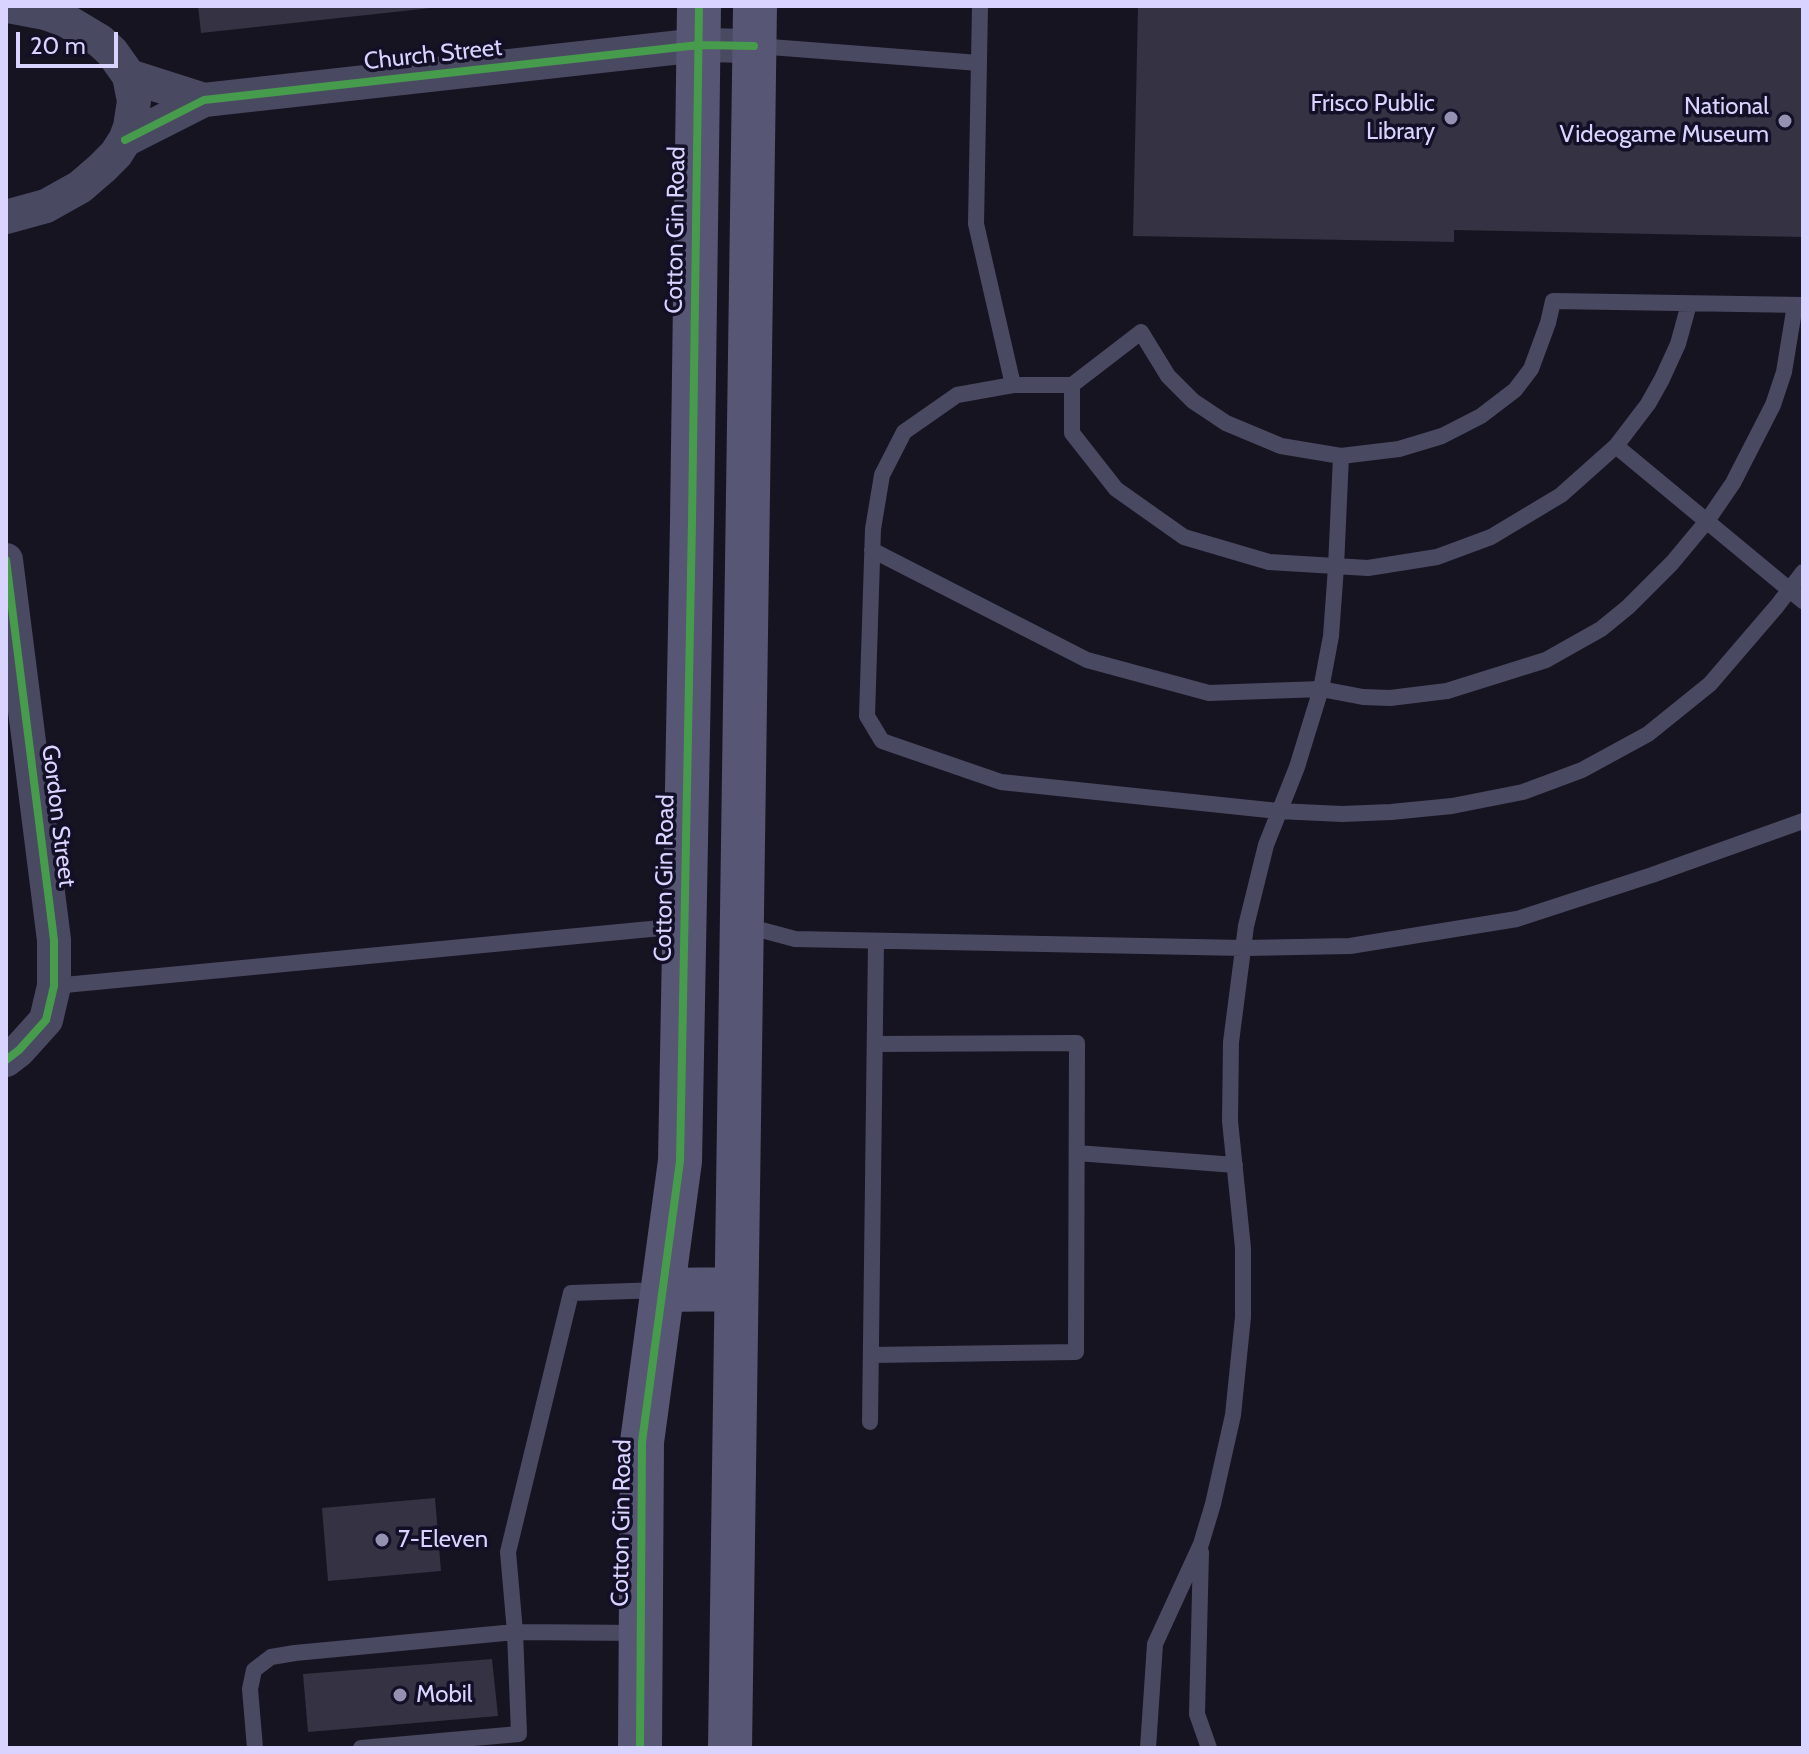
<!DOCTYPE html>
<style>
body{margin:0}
#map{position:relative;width:1809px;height:1754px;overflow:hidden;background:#161421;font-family:Cabin,sans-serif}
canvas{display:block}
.frame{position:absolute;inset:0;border:8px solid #d9d4ff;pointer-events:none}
.scale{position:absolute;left:16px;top:32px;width:102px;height:36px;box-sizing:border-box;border:4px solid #d9d4ff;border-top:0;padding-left:10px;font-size:24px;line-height:28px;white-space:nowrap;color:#d9d4ff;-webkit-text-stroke:6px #130f26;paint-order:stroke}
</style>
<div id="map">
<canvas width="1809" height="1754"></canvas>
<div class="frame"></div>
<div class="scale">20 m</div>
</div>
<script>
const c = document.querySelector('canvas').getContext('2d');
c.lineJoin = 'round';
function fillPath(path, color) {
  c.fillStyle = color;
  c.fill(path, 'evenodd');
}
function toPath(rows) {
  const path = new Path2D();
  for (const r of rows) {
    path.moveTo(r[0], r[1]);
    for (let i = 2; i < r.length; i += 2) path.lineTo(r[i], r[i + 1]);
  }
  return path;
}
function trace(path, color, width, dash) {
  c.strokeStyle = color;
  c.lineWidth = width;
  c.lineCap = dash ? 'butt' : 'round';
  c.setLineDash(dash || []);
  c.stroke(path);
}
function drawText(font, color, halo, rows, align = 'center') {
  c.font = font + ' Cabin,sans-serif';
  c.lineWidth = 7;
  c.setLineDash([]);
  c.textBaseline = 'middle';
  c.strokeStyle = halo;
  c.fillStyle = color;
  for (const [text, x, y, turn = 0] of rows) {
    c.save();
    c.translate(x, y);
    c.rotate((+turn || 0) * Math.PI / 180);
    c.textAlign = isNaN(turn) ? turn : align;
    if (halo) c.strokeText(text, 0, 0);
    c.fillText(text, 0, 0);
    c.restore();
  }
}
fillPath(toPath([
 [198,6,430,6,431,8,201,33],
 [1138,6,1803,6,1803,237,1454,230,1454,242,1133,236],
 [435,1498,441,1571,328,1581,322,1508],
 [492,1659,498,1716,308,1732,303,1674]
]), '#343243');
trace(toPath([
 [980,6,976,224,1013,385],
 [757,46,979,63],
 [1803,305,1553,301,1548,323,1531,369,1515,390,1481,416,1442,436,1399,449,1341,456,1281,446,1226,423,1193,401,1168,376,1141,332,1072,385,1013,385,957,395,904,432,882,475,873,529,867,716,882,741,1001,782,1278,811,1342,814,1391,812,1452,806,1523,792,1582,770,1648,734,1710,684,1777,606,1803,572],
 [1072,385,1072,433,1116,489,1184,537,1269,562,1368,568,1437,557,1491,537,1561,495,1616,446,1648,404,1662,379,1678,344,1689,304],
 [1616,446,1803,601],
 [872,550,1087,660,1209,693,1321,689,1363,697,1390,698,1447,691,1546,660,1601,629,1628,607,1672,563,1707,521,1733,483,1773,405,1784,372,1795,305],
 [743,925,795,939,1244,948,1350,946,1517,919,1652,875,1803,821],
 [54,986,682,926],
 [1077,1153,1235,1165],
 [871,1355,1076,1352,1077,1043,875,1044],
 [870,1422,876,941],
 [1201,1552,1197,1714,1209,1748],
 [255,1748,250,1689,254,1670,271,1657,295,1653,515,1632,640,1633],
 [361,1748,519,1734,515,1632,508,1552,571,1293,661,1290],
 [1148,1748,1155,1644,1201,1544,1213,1504,1233,1415,1243,1317,1243,1248,1230,1121,1231,1042,1246,926,1266,845,1297,767,1321,689,1331,636,1336,567,1341,456]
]), '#4a4962', 16);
trace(toPath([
 [129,76,204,100],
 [125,140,204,100,699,45,754,46],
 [6,217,46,206,80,187,102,168,116,154,125,140,130,127,134,101,129,76,112,52,100,41,65,20,45,13,8,6],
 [6,560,54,940,54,986,46,1020,19,1050,6,1060]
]), '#4a4962', 34);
trace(toPath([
 [663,1290,736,1289],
 [640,1748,642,1442,680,1161,692,521,699,6],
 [730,1748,755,6]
]), '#575674', 44);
trace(toPath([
 [125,140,204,100,699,45,754,46],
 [6,560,54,940,54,986,46,1020,19,1050,6,1060],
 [640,1748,642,1442,680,1161,692,521,699,6]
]), '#469c4c', 8);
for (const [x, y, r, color] of [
 [1451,118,8,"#9591b1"],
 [1785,121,8,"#9591b1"],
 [382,1540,8,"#9591b1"],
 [400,1695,8,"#9591b1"]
]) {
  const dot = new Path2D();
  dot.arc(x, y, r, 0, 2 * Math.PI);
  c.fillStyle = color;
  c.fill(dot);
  trace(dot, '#130f26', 3);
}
drawText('24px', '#d9d4ff', '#130f26', [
 ["Church Street",433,55,-6],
 ["Cotton Gin Road",676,230,-89],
 ["Gordon Street",58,816,83],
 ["Cotton Gin Road",665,878,-89],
 ["Cotton Gin Road",622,1523,-89]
]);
drawText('24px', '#d9d4ff', '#130f26', [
 ["Frisco Public",1435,104],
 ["Library",1435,132],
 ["National",1769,107],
 ["Videogame Museum",1769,135],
 ["7-Eleven",398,1540,"left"],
 ["Mobil",416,1695,"left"]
], 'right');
</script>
